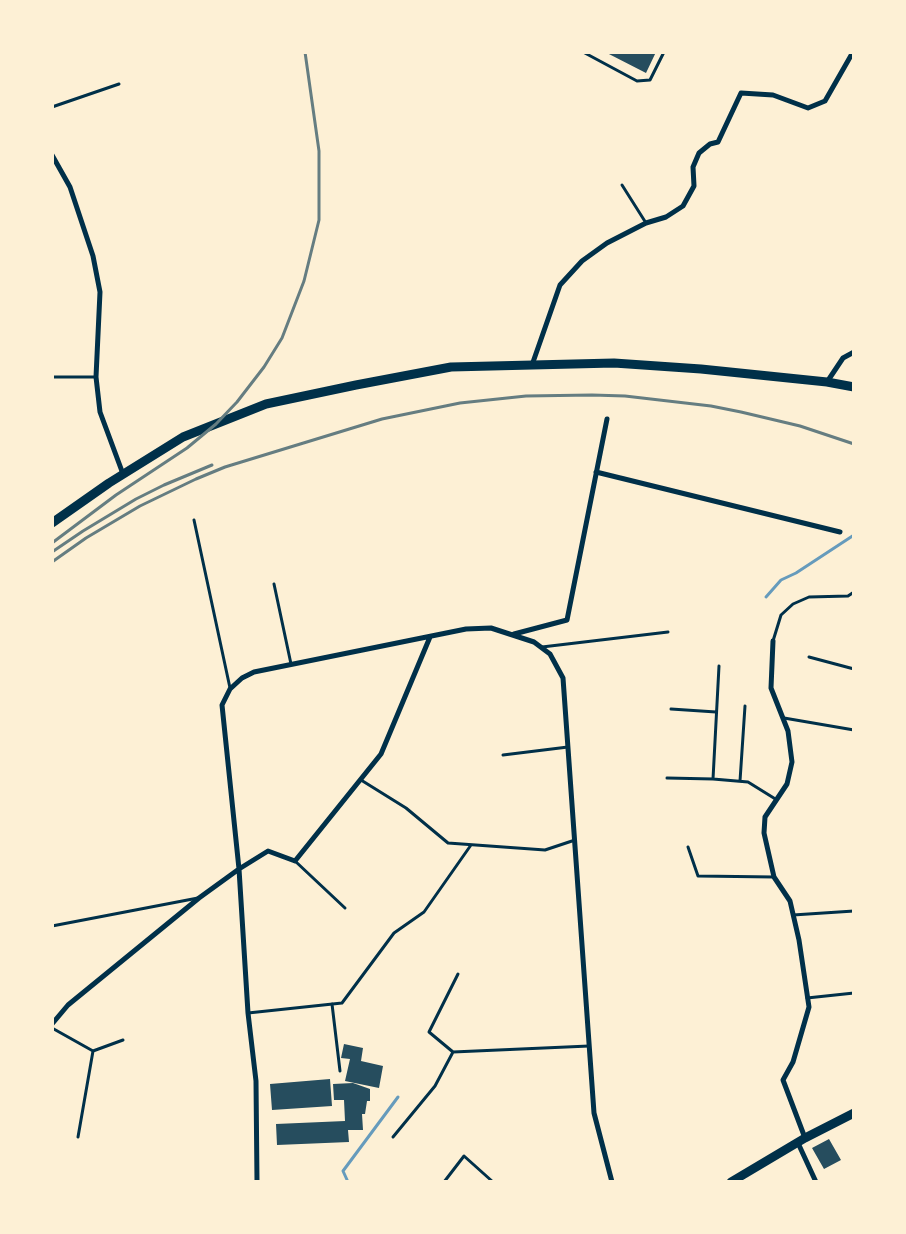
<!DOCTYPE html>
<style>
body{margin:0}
#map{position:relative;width:906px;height:1234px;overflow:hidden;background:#fdf0d5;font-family:"Source Serif 4",serif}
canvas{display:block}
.frame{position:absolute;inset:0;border:54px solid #fdf0d5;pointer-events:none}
</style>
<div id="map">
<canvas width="906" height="1234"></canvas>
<div class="frame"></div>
</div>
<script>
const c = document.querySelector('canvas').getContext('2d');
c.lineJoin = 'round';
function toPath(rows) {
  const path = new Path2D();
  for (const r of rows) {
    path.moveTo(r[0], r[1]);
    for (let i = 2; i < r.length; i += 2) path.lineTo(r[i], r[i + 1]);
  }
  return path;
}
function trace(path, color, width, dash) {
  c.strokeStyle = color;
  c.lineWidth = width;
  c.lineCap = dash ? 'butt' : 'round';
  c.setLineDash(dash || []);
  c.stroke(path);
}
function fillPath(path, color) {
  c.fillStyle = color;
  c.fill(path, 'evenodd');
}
trace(toPath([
 [766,597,781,580,796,573,854,535],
 [348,1182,343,1171,398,1097]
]), '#669bbc', 3);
fillPath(toPath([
 [605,52,656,52,646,73],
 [344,1044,363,1048,361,1061,383,1066,379,1088,345,1081,350,1059,341,1058],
 [330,1079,332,1106,272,1110,270,1084],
 [353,1083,370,1089,370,1101,367,1101,365,1114,362,1114,363,1130,348,1130,349,1142,277,1145,276,1124,345,1121,344,1100,334,1100,333,1084],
 [829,1139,841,1160,824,1169,812,1148]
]), '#264d5e');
trace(toPath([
 [583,52,637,81,650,80,664,52],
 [52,107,119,84],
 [622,185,646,223],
 [52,377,95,377],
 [194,520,230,688],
 [274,584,291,664],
 [773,641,781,615,793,604,809,597,848,596,854,592],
 [542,647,668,632],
 [809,657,854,669],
 [719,666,713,779,748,782,777,800],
 [671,709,716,712],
 [784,718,854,730],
 [503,755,568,747],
 [667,778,713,779],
 [361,780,406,808,448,843,545,850,575,840],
 [740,781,745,706],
 [688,847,698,876,774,877],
 [295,861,345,908],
 [793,915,854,911],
 [52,926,198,898],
 [807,998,854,993],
 [332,1004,340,1071],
 [248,1013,342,1003,394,933,424,912,471,845],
 [52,1028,93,1051,78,1137],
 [93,1051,123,1040],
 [453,1052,429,1032,458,974],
 [393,1137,435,1086,453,1052,589,1046],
 [444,1182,464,1156,493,1182]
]), '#003049', 3);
trace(toPath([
 [52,155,70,187,93,256,100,292,96,377,100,412,123,474],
 [532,365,560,285,582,261,607,243,646,223,666,217,683,206,694,186,693,167,699,153,710,144,718,142,741,93,773,95,808,108,825,101,853,52],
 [827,382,843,358,854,352],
 [596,472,840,532],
 [514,634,567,620,607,419],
 [773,641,771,688,788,731,792,762,787,784,765,817,764,833,774,877,790,901,799,940,809,1007,793,1062,783,1080,805,1138],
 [52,1024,68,1005,199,898,239,869,268,851,295,861,381,754,430,637],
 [798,1143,816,1182],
 [257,1182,256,1081,248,1013,239,869,222,705,230,689,242,678,254,672,466,629,491,628,534,642,550,654,563,678,594,1113,612,1182]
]), '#003049', 5);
trace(toPath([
 [52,523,109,483,183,437,266,404,356,385,451,367,614,363,701,369,827,382,854,387],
 [731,1182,805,1138,854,1113]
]), '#003049', 9);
trace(toPath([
 [52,543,116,495,187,448,216,424,237,402,264,367,282,338,304,281,319,220,319,151,305,52],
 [52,552,83,531,136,499,164,485,212,465],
 [52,562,86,538,140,506,196,479,225,467,382,419,460,403,526,396,592,395,625,396,711,406,741,412,800,426,854,444]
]), '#657d81', 3);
</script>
